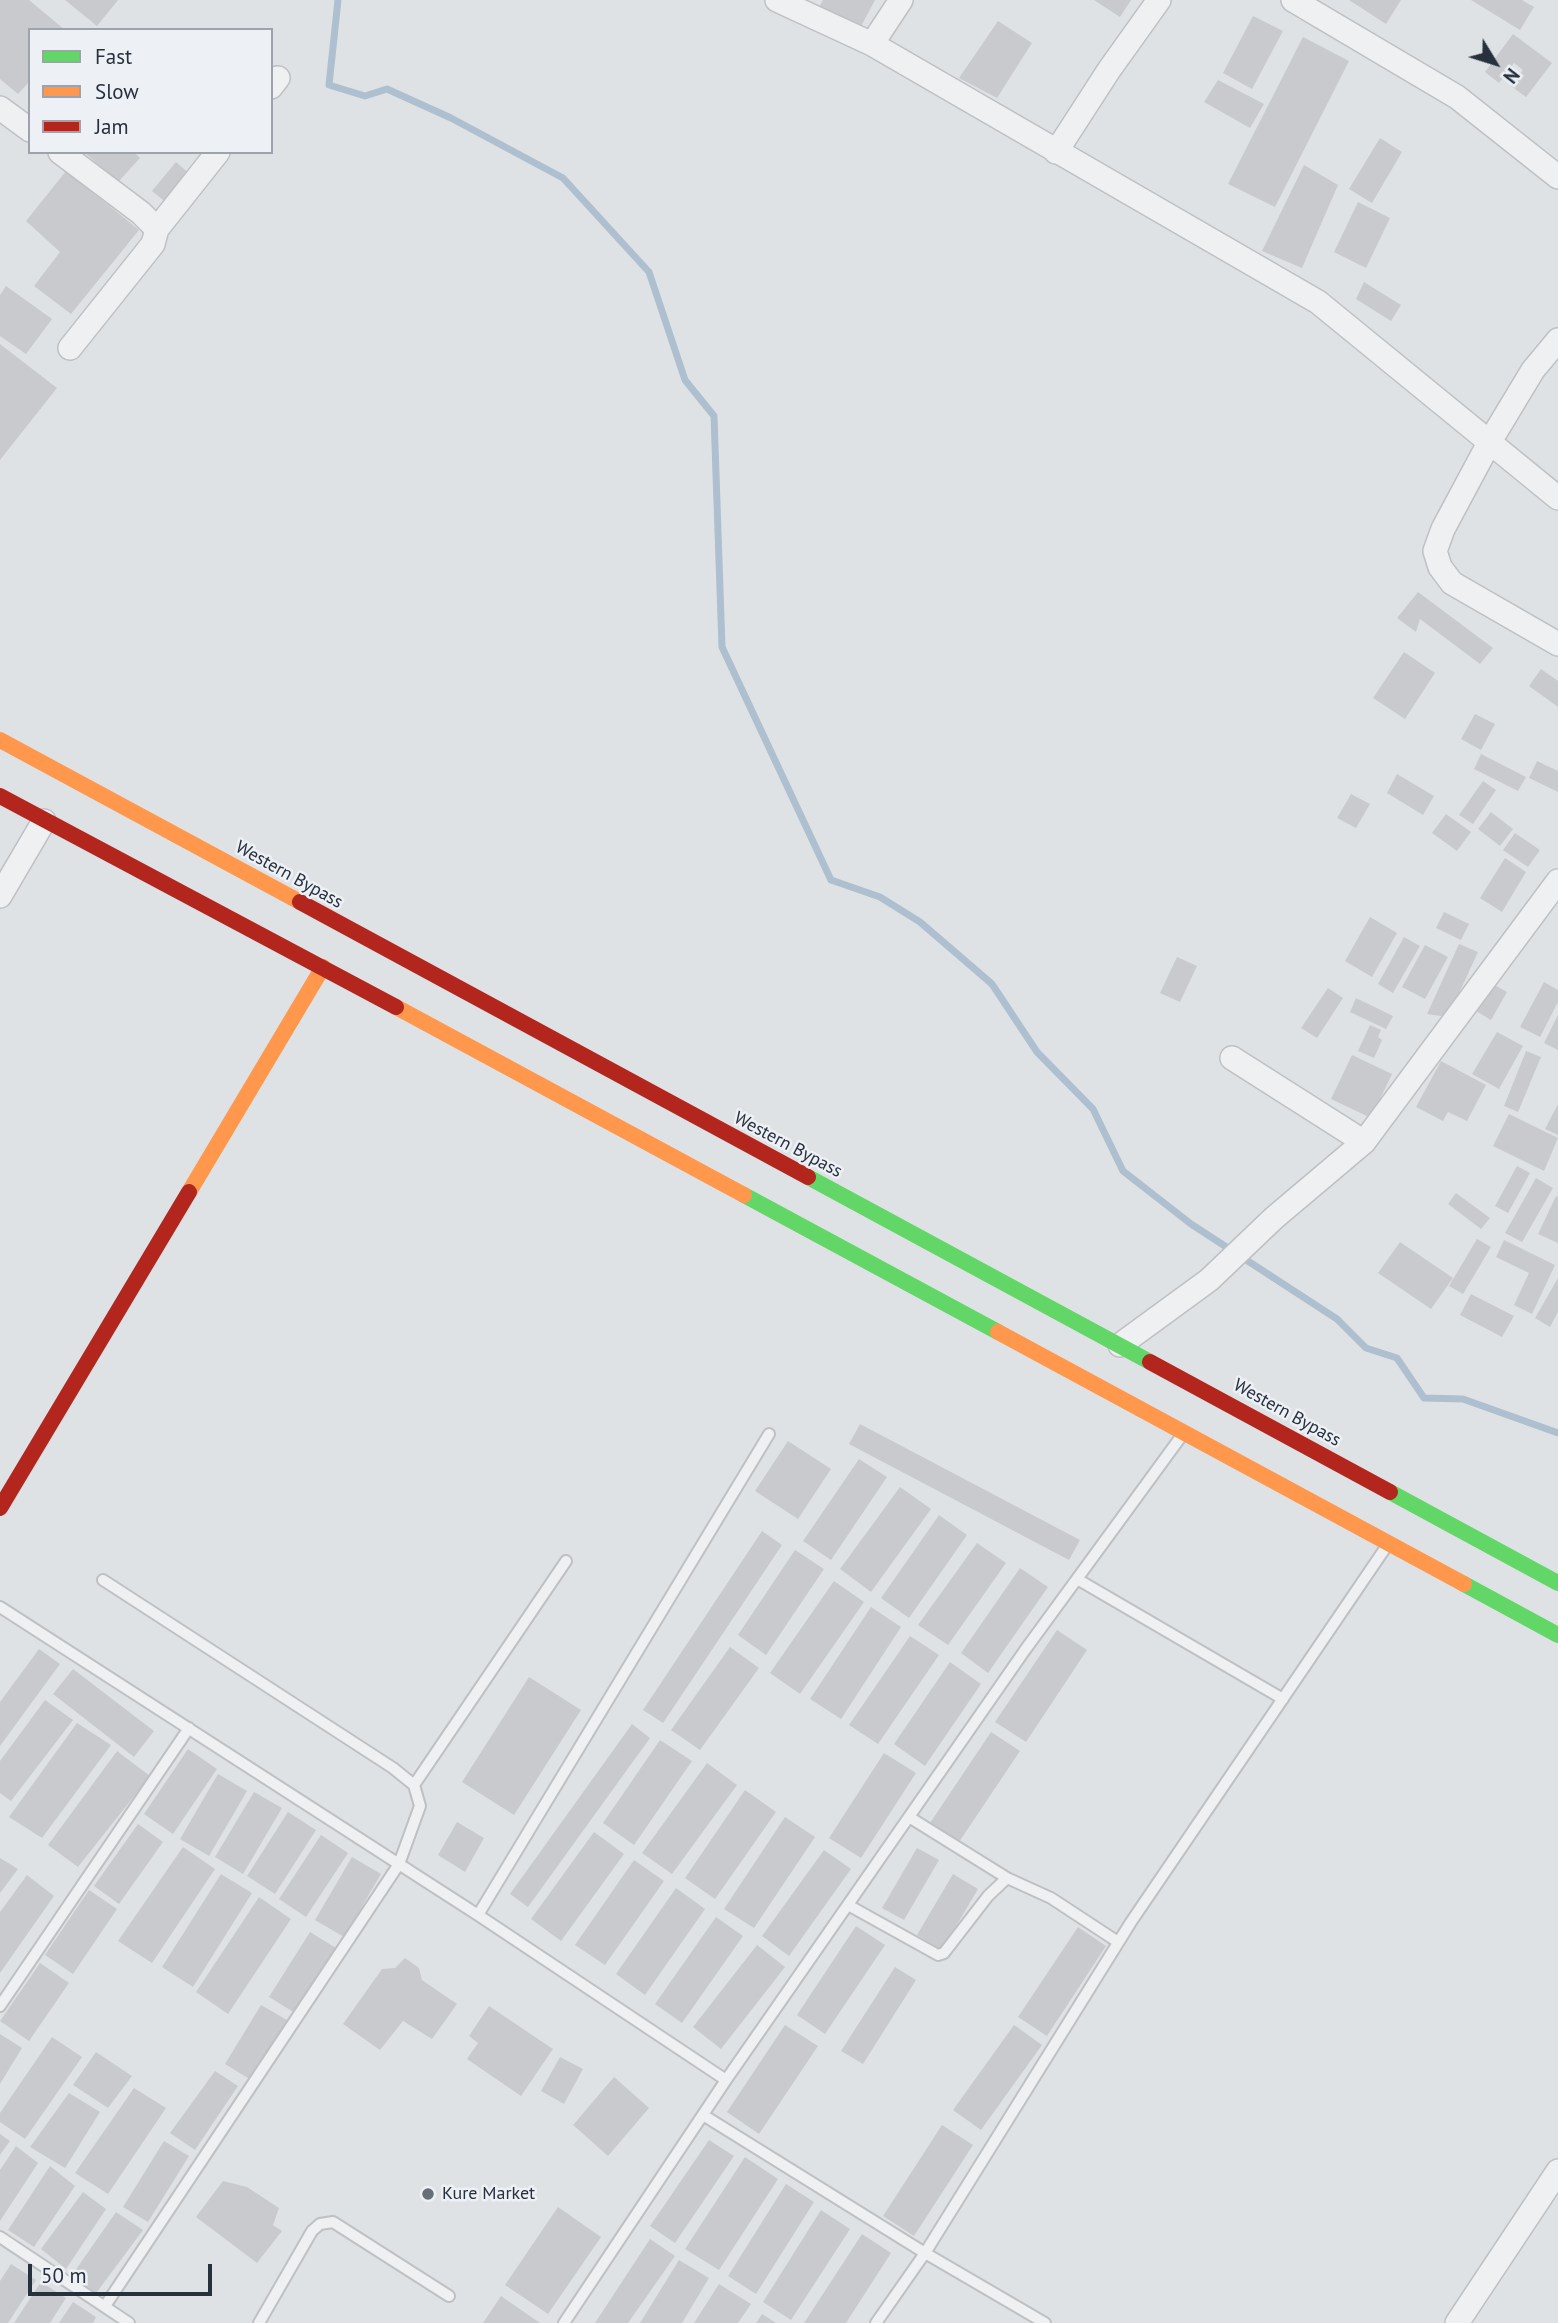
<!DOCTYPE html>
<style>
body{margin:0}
#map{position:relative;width:1558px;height:2323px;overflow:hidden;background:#dfe2e5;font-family:"PT Sans",sans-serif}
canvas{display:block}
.legend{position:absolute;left:28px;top:28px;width:245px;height:126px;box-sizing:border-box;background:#edf0f5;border:2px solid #9ea3ab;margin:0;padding:9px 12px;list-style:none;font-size:21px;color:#27303d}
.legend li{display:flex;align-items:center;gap:14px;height:35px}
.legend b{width:35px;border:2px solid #9ea3ab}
.north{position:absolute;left:1460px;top:28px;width:70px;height:70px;-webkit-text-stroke:5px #edf0f5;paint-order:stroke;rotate:128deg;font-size:19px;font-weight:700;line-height:28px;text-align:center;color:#27303d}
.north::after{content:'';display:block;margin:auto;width:24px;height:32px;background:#27303d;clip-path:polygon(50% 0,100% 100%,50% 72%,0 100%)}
.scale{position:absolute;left:28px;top:2264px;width:184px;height:32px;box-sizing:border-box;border:4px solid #27303d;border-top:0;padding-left:9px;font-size:21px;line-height:24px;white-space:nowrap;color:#27303d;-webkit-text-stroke:5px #edf0f5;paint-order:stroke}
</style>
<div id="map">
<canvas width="1558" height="2323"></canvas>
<ul class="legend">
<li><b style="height:9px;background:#63d668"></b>Fast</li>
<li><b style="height:9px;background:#ff974d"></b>Slow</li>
<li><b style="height:9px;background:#b3261e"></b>Jam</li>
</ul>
<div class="north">N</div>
<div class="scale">50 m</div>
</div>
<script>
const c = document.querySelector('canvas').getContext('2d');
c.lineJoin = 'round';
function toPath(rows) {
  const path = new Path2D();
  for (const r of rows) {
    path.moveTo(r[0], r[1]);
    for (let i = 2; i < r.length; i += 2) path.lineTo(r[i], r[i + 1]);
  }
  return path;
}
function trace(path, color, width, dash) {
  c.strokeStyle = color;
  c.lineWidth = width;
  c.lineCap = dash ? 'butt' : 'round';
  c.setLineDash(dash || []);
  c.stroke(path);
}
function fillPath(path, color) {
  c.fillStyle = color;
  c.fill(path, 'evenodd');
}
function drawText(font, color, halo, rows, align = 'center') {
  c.font = font + ' "PT Sans",sans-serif';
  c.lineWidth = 5;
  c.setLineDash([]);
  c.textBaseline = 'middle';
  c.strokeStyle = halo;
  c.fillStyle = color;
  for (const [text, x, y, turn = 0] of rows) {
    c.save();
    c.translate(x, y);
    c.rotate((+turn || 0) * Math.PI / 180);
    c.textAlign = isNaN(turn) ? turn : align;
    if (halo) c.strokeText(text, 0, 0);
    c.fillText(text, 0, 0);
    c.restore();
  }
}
trace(toPath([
 [338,0,329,85,365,96,387,89,451,118,563,178,649,272,685,380,714,416,722,647,831,880,880,897,920,922,992,984,1037,1052,1093,1109,1123,1171,1191,1224,1337,1319,1366,1348,1397,1358,1424,1398,1463,1399,1558,1433]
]), '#aebfcf', 7);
fillPath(toPath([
 [0,0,29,0,65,30,30,30,30,81,18,94,0,79],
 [65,0,118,0,97,26],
 [823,0,875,0,857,34,816,12],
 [1094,0,1131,0,1120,17],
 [1349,0,1401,0,1386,24],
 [1471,0,1522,0,1534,7,1520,30],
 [1253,16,1283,31,1252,89,1223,73],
 [998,21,1032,43,997,98,959,78],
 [1513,34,1552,63,1526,97,1511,86,1523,70,1514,63,1499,83,1485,72],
 [1303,37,1349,61,1275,207,1228,184],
 [1218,80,1264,104,1250,128,1204,102],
 [1380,138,1402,152,1372,203,1349,189],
 [84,152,134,152,140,158,118,182],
 [176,162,191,175,168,204,152,191],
 [1304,165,1338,185,1302,268,1262,251],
 [66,171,139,230,71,314,34,286,60,252,26,221],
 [1358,202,1390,218,1366,268,1334,252],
 [1364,282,1401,305,1391,321,1356,299],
 [6,286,52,319,26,354,0,336,0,295],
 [0,344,57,388,0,460],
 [1418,592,1493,648,1480,664,1420,619,1416,632,1397,618],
 [1404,652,1435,673,1405,719,1373,698],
 [1541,669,1558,681,1558,707,1529,686],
 [1475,714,1495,724,1481,750,1461,739],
 [1481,754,1526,777,1518,791,1474,769],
 [1537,761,1558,771,1558,792,1529,778],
 [1397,774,1434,796,1423,815,1387,793],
 [1483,781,1496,790,1473,824,1459,815],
 [1351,794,1370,804,1356,828,1337,818],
 [1491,812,1513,829,1500,846,1478,829],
 [1446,814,1471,832,1457,851,1432,833],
 [1515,833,1540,850,1528,867,1503,850],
 [1505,858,1526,872,1502,912,1480,898],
 [1444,912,1469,924,1461,940,1436,928],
 [1370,917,1397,933,1372,977,1345,961],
 [1404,937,1420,946,1393,993,1378,984],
 [1459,944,1478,952,1448,1017,1427,1014],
 [1425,945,1448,957,1425,999,1402,987],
 [1177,957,1197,966,1180,1002,1160,993],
 [1544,982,1558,990,1558,1002,1540,1037,1520,1027],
 [1491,983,1507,992,1491,1020,1476,1011],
 [1328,988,1343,998,1317,1038,1301,1028],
 [1356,998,1393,1016,1386,1029,1350,1012],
 [1558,1015,1558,1050,1544,1043],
 [1370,1025,1381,1030,1378,1037,1382,1040,1374,1058,1358,1051],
 [1497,1032,1523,1046,1499,1089,1472,1074],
 [1526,1051,1541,1057,1518,1112,1504,1106],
 [1352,1055,1392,1074,1371,1118,1331,1099],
 [1441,1061,1486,1085,1467,1121,1448,1112,1443,1121,1416,1107],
 [1558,1104,1558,1135,1545,1129],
 [1509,1114,1558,1138,1544,1171,1493,1146],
 [1517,1166,1530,1173,1508,1213,1495,1206],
 [1536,1178,1553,1188,1522,1242,1505,1233],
 [1456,1193,1490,1218,1481,1229,1448,1204],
 [1556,1196,1558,1197,1558,1243,1538,1234],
 [1477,1239,1491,1247,1463,1294,1449,1286],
 [1504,1240,1555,1265,1532,1314,1514,1305,1529,1273,1496,1257],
 [1400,1242,1453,1278,1431,1309,1378,1273],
 [1558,1278,1558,1312,1550,1327,1535,1318],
 [1471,1294,1514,1316,1502,1337,1460,1315],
 [860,1424,1080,1540,1069,1560,849,1444],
 [788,1441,831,1469,798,1519,755,1491],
 [859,1459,887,1477,831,1560,803,1541],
 [900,1487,931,1509,871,1592,840,1569],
 [939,1515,967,1535,909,1618,881,1598],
 [762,1531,782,1545,663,1723,643,1710],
 [977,1543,1006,1563,948,1645,918,1625],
 [795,1550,824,1569,766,1655,738,1635],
 [1020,1568,1048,1587,988,1673,961,1653],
 [834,1581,864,1602,800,1694,770,1673],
 [871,1607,901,1627,841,1719,810,1699],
 [1057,1630,1087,1650,1026,1742,995,1722],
 [910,1636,939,1655,878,1744,849,1725],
 [730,1647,759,1668,700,1750,671,1730],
 [39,1649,60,1664,0,1746,0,1702],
 [950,1662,981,1684,925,1766,894,1744],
 [73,1669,154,1731,134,1757,53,1694],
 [529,1677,581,1710,514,1815,462,1782],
 [45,1700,73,1720,11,1801,0,1793,0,1761],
 [77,1723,111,1745,42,1838,9,1817],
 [632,1724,650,1738,528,1907,510,1894],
 [991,1732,1020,1751,959,1842,930,1823],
 [660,1740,692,1761,634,1845,603,1823],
 [188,1749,217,1769,173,1834,144,1814],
 [117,1751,150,1776,78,1867,48,1845],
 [884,1753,916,1773,861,1858,829,1838],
 [707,1763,737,1785,672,1874,642,1853],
 [218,1774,247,1791,209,1856,180,1839],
 [745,1790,776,1812,715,1899,685,1878],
 [254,1792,282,1808,243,1874,215,1857],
 [288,1812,316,1830,275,1894,247,1876],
 [785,1817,815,1837,754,1928,724,1909],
 [457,1822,484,1838,465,1872,438,1855],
 [138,1824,163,1842,119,1904,94,1886],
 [594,1832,624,1854,561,1941,531,1919],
 [321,1835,348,1853,306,1917,279,1899],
 [183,1847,215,1869,152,1963,118,1941],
 [917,1848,939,1860,904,1920,882,1908],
 [824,1850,851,1869,789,1956,762,1936],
 [352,1857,381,1874,344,1937,315,1920],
 [0,1858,18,1869,0,1893],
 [634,1860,664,1881,605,1965,575,1945],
 [221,1874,252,1893,193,1987,162,1967],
 [953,1874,978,1889,942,1950,917,1935],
 [27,1875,54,1896,0,1973,0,1912],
 [676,1888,705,1909,645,1995,616,1974],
 [89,1890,117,1909,73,1974,45,1955],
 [259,1897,291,1919,228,2014,196,1992],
 [716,1917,743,1936,682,2023,655,2004],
 [856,1926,885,1945,825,2034,797,2015],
 [1078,1927,1106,1946,1047,2036,1018,2017],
 [310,1932,336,1948,295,2013,269,1997],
 [757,1945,785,1967,721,2049,693,2027],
 [405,1958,419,1968,422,1980,457,2004,432,2039,403,2021,380,2050,343,2024,382,1969,395,1968],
 [40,1963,69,1983,29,2041,0,2021],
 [895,1967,916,1980,863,2064,841,2051],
 [261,2005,287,2020,251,2080,225,2064],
 [489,2006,553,2049,521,2096,467,2059,478,2043,469,2036],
 [785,2025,818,2046,759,2134,727,2112],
 [1014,2025,1042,2045,981,2130,953,2110],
 [0,2034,22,2048,0,2084],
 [52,2037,82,2057,25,2139,0,2122,0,2113],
 [96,2052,132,2076,108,2108,73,2085],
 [560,2057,583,2069,564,2104,541,2091],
 [215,2071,238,2086,195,2150,170,2133],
 [614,2077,649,2108,608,2156,573,2125],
 [134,2088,166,2108,108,2194,75,2173],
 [69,2093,100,2112,65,2168,30,2147],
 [942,2125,973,2145,914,2236,883,2216],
 [0,2134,10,2141,0,2155],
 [709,2140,734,2156,675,2243,650,2226],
 [164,2141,189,2156,148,2222,123,2207],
 [16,2146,38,2163,0,2221,0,2170],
 [745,2157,778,2179,719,2270,685,2249],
 [50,2166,75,2186,34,2247,8,2230],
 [223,2181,247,2187,279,2208,273,2225,282,2231,257,2263,196,2217],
 [786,2184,814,2202,756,2294,728,2276],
 [83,2192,106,2209,66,2269,41,2249],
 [558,2207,601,2237,548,2314,505,2285],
 [821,2210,850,2229,791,2320,763,2302],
 [116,2212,143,2230,94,2296,70,2278],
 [862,2234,891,2253,846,2323,804,2323],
 [650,2239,675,2256,628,2323,595,2323],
 [679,2260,709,2278,682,2323,640,2323],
 [11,2264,36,2280,8,2323,0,2323,0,2281],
 [41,2282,66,2298,50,2323,14,2323],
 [719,2284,751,2304,738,2323,694,2323],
 [501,2296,540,2323,483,2323],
 [73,2302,96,2317,93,2323,59,2323],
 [762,2314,776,2323,756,2323]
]), '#c8cacd');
const lane = toPath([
 [1077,1579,1283,1699],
 [103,1580,393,1768,414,1785,420,1806,399,1864,105,2306],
 [0,1607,478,1915,726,2080],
 [414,1785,566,1561],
 [909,1817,1007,1878,1051,1898,1118,1942],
 [848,1905,938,1955,944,1953,988,1896,1007,1878],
 [478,1915,769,1434],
 [0,2006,189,1728],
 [703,2115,925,2253,1045,2323],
 [0,2237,129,2323],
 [259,2323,312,2231,320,2224,333,2222,449,2296],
 [564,2323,726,2080,1025,1650,1180,1438],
 [876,2323,925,2253,1131,1922,1386,1547]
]);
const street = toPath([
 [777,0,872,44,1318,302,1558,498],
 [1293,0,1457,97,1558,177],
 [872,44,901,0],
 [271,87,278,78],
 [0,108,30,130],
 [60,152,141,213,157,229],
 [1056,152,1109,70,1159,0],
 [1558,340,1533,370,1489,443,1443,529,1435,551,1440,567,1452,583,1558,644],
 [70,348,153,244,157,229,218,152],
 [0,896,44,821],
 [1232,1058,1364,1142],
 [1120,1345,1209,1280,1274,1218,1364,1142,1558,881],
 [1457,2323,1558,2171]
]);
trace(lane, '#bec0c3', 14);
trace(street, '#bec0c3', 26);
trace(lane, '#eff0f1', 10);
trace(street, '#eff0f1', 23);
trace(toPath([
 [808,1177,1150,1362],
 [744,1195,998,1332],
 [1390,1492,1558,1583],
 [1464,1584,1558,1635]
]), '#63d668', 16);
trace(toPath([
 [0,740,300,902],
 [396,1007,744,1195],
 [189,1192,323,967],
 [998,1332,1464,1584]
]), '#ff974d', 16);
trace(toPath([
 [0,796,396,1007],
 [300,902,808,1177],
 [1150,1362,1390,1492],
 [0,1508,189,1192]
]), '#b3261e', 16);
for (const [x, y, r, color] of [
 [428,2194,7,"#676e78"]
]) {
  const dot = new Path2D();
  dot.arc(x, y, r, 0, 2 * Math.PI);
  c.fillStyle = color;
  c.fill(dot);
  trace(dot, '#edf0f5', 2.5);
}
drawText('18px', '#27303d', '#edf0f5', [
 ["Western Bypass",289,875,29],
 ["Western Bypass",788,1145,28],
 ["Western Bypass",1287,1413,29]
]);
drawText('18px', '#27303d', '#edf0f5', [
 ["Kure Market",442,2194]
], 'left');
</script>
